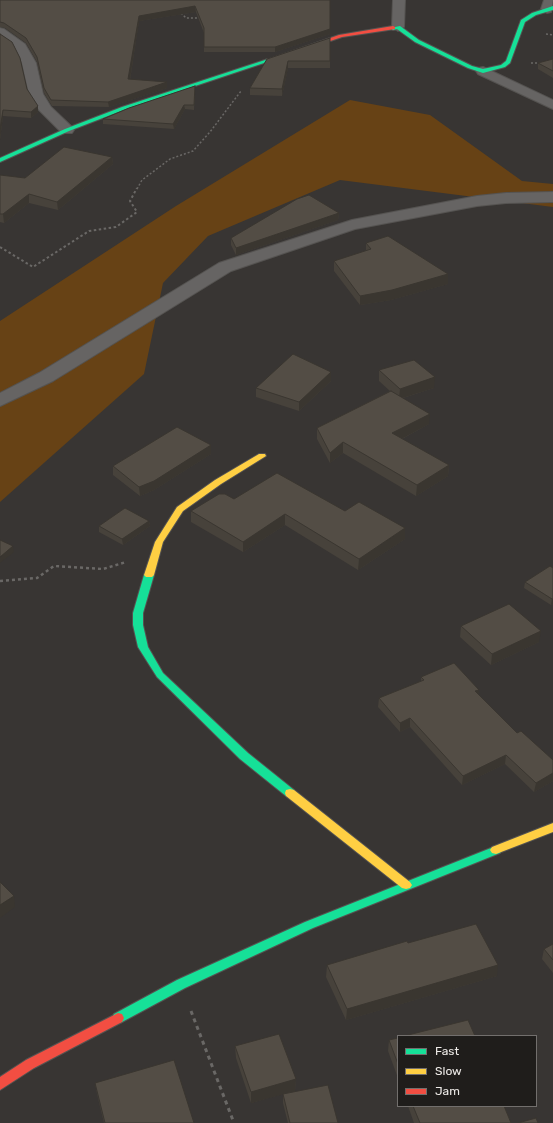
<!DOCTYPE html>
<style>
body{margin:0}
#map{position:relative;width:553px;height:1123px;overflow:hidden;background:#383533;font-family:Rubik,sans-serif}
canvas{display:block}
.legend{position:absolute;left:397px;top:1035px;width:140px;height:72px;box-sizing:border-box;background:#1f1d1b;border:1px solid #726f6d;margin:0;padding:5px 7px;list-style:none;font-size:12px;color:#eeebe8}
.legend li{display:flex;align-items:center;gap:8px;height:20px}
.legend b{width:20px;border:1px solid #726f6d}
</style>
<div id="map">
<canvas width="553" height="1123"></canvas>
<ul class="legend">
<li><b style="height:5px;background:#16e098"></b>Fast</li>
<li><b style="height:5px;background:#ffcf43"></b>Slow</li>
<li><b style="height:5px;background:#f24e42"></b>Jam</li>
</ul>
</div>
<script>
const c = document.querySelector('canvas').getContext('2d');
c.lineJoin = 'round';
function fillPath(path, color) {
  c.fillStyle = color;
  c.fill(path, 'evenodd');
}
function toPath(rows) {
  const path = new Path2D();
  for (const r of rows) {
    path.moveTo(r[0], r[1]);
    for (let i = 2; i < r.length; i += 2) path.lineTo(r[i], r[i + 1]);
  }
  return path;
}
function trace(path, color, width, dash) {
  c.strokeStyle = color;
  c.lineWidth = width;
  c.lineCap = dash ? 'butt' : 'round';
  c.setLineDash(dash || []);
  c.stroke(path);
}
fillPath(toPath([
 [350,100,430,115,522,181,553,184,553,207,340,180,208,236,163,283,144,374,0,502,0,321,176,206]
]), '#674215');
const street = toPath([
 [393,0,405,0,404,27,398,31,392,27,393,0],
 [544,0,553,0,551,12,547,13,541,9,544,0],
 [0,28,4,29,25,44,36,63,43,94,51,107,72,127,74,130,72,133,62,133,39,110,29,94,22,63,14,46,0,38,0,28],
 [483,67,553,100,553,109,478,74,476,71,478,68,483,67],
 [553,192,553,202,506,203,477,206,355,229,231,271,53,381,0,406,0,393,39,373,219,263,352,220,477,196,506,193,553,192]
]);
const fast = toPath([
 [553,6,553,10,536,15,525,22,510,63,505,67,483,73,468,68,415,42,397,29,393,30,390,28,400,26,419,40,472,66,483,69,501,65,506,61,521,20,532,13,553,6],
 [268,59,273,60,126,109,69,131,0,162,0,158,65,129,122,107,268,59],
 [149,572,154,575,143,613,143,625,148,647,163,673,248,753,294,790,295,793,294,796,290,797,286,796,240,759,157,677,138,647,133,625,133,613,144,575,149,572],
 [496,846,500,847,502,850,500,853,313,928,185,988,122,1022,118,1023,114,1022,112,1018,114,1014,177,980,305,922,496,846]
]);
const slow = toPath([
 [259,454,265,454,266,456,221,484,183,511,163,542,154,575,152,577,146,577,144,575,155,542,177,507,215,480,259,454],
 [290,789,294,790,410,882,412,885,410,888,406,889,402,888,286,796,285,793,286,790,290,789],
 [553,823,553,832,496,854,492,853,490,850,492,847,553,823]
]);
const jam = toPath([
 [393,26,395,27,395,29,342,37,272,61,267,60,339,35,393,26],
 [118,1013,122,1014,124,1018,122,1022,34,1068,0,1090,0,1077,26,1060,118,1013]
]);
trace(street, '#555351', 2);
trace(fast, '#555351', 2);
trace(slow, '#555351', 2);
trace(jam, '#555351', 2);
trace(toPath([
 [181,13,186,18,201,18],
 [546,34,553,35],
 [531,63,542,63],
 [137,189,142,180,170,159,193,151,210,132,241,91]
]), '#6a6866', 1.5, [2, 2]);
trace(toPath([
 [0,247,33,267,89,231,116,227,137,212,130,201,137,188]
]), '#6a6866', 2, [2.5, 2.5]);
trace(toPath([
 [0,581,37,578,54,566,103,569,126,562]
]), '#6a6866', 2.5, [3, 3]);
trace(toPath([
 [191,1011,234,1123]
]), '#6a6866', 3, [4, 4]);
fillPath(street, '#666463');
fillPath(fast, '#16e098');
fillPath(slow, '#ffcf43');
fillPath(jam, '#f24e42');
fillPath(toPath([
 [0,0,330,0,330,34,275,52,204,52,204,33,196,12,139,21,130,80,167,88,109,107,52,106,44,93,37,62,26,43,5,28,0,27],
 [0,34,38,112,31,118,3,116,0,140],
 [330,38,330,68,288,68,282,96,250,95,250,88,267,59],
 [553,59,553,78,538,69,538,63],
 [195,86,194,110,185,109,174,129,103,124,103,119],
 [112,157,113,164,58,210,29,203,4,223,0,222,0,175,25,178],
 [339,213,338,220,236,255,231,245,231,238],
 [366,243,448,274,448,284,391,300,360,305,334,271,334,261,366,251],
 [379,370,434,388,403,398,429,424,402,439,449,465,448,476,416,496,343,453,330,463,317,439,317,428,390,391,379,381],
 [331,381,299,411,256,397,256,388],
 [211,445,211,454,154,490,140,496,113,475,113,466],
 [234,499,345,511,405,528,405,539,358,570,285,525,243,552,191,522,191,511],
 [149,521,150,526,123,545,99,532,99,526],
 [553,568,553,604,551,605,524,588,525,582],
 [461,626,539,642,491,665,460,637],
 [421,677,479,690,478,695,517,733,553,760,553,781,534,792,505,764,462,785,410,727,400,732,378,707,379,698,421,681],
 [408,943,497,976,346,1020,326,977,327,965],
 [553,944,553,973,542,959,544,949],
 [398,1038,398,1078,388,1051,389,1040],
 [235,1046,296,1079,295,1091,290,1092,338,1123,288,1123,283,1103,283,1094,251,1103,236,1058],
 [95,1083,194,1123,104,1123,97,1094],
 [408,1106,504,1106,511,1123,414,1123]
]), '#47423b');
fillPath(toPath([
 [195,6,196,12,139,21,129,85,128,79,139,16],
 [330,29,330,34,275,52,275,47],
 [288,61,288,68,282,96,282,89],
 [167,82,167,88,109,107,108,102],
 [184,105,185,109,174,129,173,124],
 [38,106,38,112,31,118,31,112],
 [3,110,3,116,0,140,0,129],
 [112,157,113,164,58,210,57,202],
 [29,194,29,203,4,223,3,214],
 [339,213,338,220,236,255,236,248],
 [448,274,448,284,391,300,360,305,360,296],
 [331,372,331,381,299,411,299,402],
 [435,377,434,388,399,399,400,389],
 [430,414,429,424,392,444,392,433],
 [343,442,343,453,330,463,330,453],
 [211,445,211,454,154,490,140,496,139,487],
 [449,465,448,476,416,496,417,485],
 [285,514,285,525,243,552,243,542],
 [149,521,150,526,123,545,122,539],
 [405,528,405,539,358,570,359,559],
 [13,546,14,552,0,563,0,557],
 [552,599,553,599,553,604,551,605],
 [541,631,539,642,491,665,492,654],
 [479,690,478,699,475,691],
 [410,718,410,727,400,732,400,723],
 [506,755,505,764,462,785,463,776],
 [553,773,553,781,534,792,536,783],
 [14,896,15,907,0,918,0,905],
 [498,965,497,976,346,1020,347,1009],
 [296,1079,295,1091,251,1103,251,1092]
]), '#3a3630');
const building = toPath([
 [0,0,330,0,330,29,275,47,204,47,204,28,195,6,139,16,128,79,167,82,108,102,51,100,44,88,37,57,26,38,4,23,0,22,0,0],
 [0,34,12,42,20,58,27,89,38,106,31,112,3,110,0,129,0,34],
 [330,38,330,61,288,61,282,89,250,88,267,59,330,38],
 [553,59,553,71,538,63,553,59],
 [195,86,194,105,184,105,173,124,103,119,129,108,195,86],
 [64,147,112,157,57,202,29,194,3,214,0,214,0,175,25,178,64,147],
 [309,195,339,213,236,248,231,238,297,199,309,195],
 [388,236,448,274,392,290,360,296,334,261,371,249,366,243,388,236],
 [293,354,331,372,299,402,256,388,293,354],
 [414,360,435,377,400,389,379,370,414,360],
 [391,391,430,414,392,433,449,465,417,485,343,442,330,453,317,428,391,391],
 [177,427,211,445,154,481,139,487,113,466,177,427],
 [277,473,345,511,359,502,405,528,359,559,285,514,243,542,191,511,219,494,225,494,234,499,277,473],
 [125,508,149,521,122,539,99,526,125,508],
 [0,540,13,546,0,557,0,540],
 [550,566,553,568,553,599,552,599,525,582,550,566],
 [509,604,541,631,492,654,461,626,509,604],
 [454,663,479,690,475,691,517,733,521,731,553,760,553,773,536,783,506,755,463,776,410,718,400,723,379,698,424,680,421,677,454,663],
 [0,882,14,896,0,905,0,882],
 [476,924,498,965,347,1009,327,965,407,941,408,943,476,924],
 [553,944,553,960,544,949,553,944],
 [468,1020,475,1036,404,1036,468,1020],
 [279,1034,296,1079,251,1092,235,1046,279,1034],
 [398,1038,398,1064,389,1040,398,1038],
 [174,1060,194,1123,105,1123,95,1083,174,1060],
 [328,1085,338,1123,290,1123,283,1094,328,1085],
 [413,1106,504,1106,511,1123,420,1123,413,1106],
 [536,1118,538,1123,518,1123,536,1118]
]);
fillPath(building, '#534d45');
trace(building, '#3a3630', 1);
</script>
